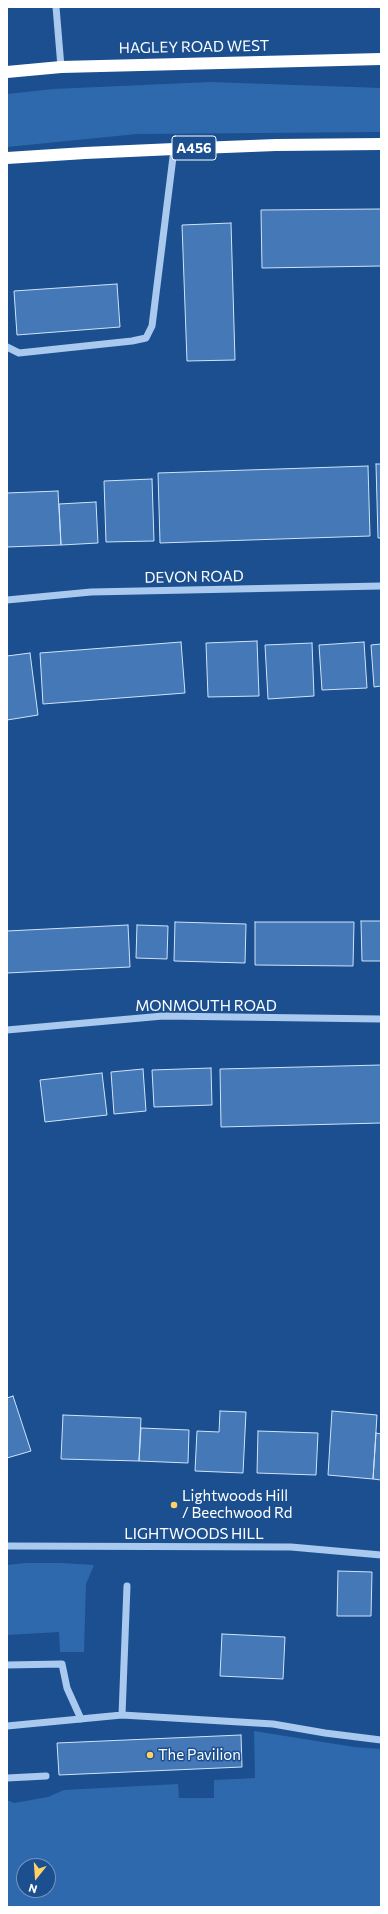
<!DOCTYPE html>
<style>
body{margin:0}
#map{position:relative;width:388px;height:1914px;overflow:hidden;background:#1b4f8f;font-family:Commissioner,sans-serif}
canvas{display:block}
.frame{position:absolute;inset:0;border:8px solid #fff;pointer-events:none}
.north{position:absolute;left:16px;top:1858px;width:40px;height:40px;box-sizing:border-box;background:#1b4f8f;border:1px solid #7695bc;border-radius:50%;rotate:197deg;font-size:11px;font-weight:700;line-height:16px;text-align:center;color:#fff}
.north::after{content:'';display:block;margin:auto;width:14px;height:18px;background:#ffd166;clip-path:polygon(50% 0,100% 100%,50% 72%,0 100%)}
</style>
<div id="map">
<canvas width="388" height="1914"></canvas>
<div class="frame"></div>
<div class="north">N</div>
</div>
<script>
const c = document.querySelector('canvas').getContext('2d');
c.lineJoin = 'round';
function fillPath(path, color) {
  c.fillStyle = color;
  c.fill(path, 'evenodd');
}
function toPath(rows) {
  const path = new Path2D();
  for (const r of rows) {
    path.moveTo(r[0], r[1]);
    for (let i = 2; i < r.length; i += 2) path.lineTo(r[i], r[i + 1]);
  }
  return path;
}
function trace(path, color, width, dash) {
  c.strokeStyle = color;
  c.lineWidth = width;
  c.lineCap = dash ? 'butt' : 'round';
  c.setLineDash(dash || []);
  c.stroke(path);
}
function drawText(font, color, halo, rows, align = 'center') {
  c.font = font + ' Commissioner,sans-serif';
  c.lineWidth = 3;
  c.setLineDash([]);
  c.textBaseline = 'middle';
  c.strokeStyle = halo;
  c.fillStyle = color;
  for (const [text, x, y, turn = 0] of rows) {
    c.save();
    c.translate(x, y);
    c.rotate((+turn || 0) * Math.PI / 180);
    c.textAlign = isNaN(turn) ? turn : align;
    if (halo) c.strokeText(text, 0, 0);
    c.fillText(text, 0, 0);
    c.restore();
  }
}
fillPath(toPath([
 [211,82,381,88,381,132,137,134,7,147,7,94,53,89],
 [26,1563,61,1563,94,1565,86,1584,84,1652,60,1652,59,1632,7,1635,7,1565],
 [254,1731,354,1747,381,1749,381,1907,7,1907,7,1800,14,1803,48,1797,64,1790,178,1784,179,1798,214,1798,214,1780,255,1778],
 [24,1866,48,1866,48,1890,24,1890]
]), '#2e69ad');
const building = toPath([
 [381,209,381,266,262,268,261,210,381,209],
 [231,223,235,360,187,361,182,225,231,223],
 [117,284,120,327,17,335,14,291,117,284],
 [376,464,381,464,381,538,378,538,376,464],
 [368,466,370,536,160,543,158,473,368,466],
 [152,479,154,541,106,542,104,481,152,479],
 [58,491,61,545,7,547,7,493,58,491],
 [96,502,98,543,61,545,59,504,96,502],
 [257,641,259,696,208,697,206,643,257,641],
 [181,642,185,693,43,704,40,653,181,642],
 [364,642,367,688,322,690,319,645,364,642],
 [312,643,314,696,268,699,265,645,312,643],
 [381,644,381,686,374,687,371,645,381,644],
 [30,653,38,715,7,720,7,656,30,653],
 [361,921,381,921,381,961,362,961,361,921],
 [175,922,246,924,245,963,174,961,175,922],
 [255,922,354,922,353,966,255,965,255,922],
 [128,925,130,967,7,973,7,931,128,925],
 [137,925,168,926,167,959,136,958,137,925],
 [381,1065,381,1123,221,1127,220,1069,381,1065],
 [211,1068,212,1105,154,1107,152,1070,211,1068],
 [143,1069,146,1111,114,1114,111,1072,143,1069],
 [102,1073,107,1115,45,1122,40,1080,102,1073],
 [13,1396,31,1451,7,1458,7,1398,13,1396],
 [220,1411,246,1412,243,1473,195,1471,197,1431,219,1432,220,1411],
 [332,1411,377,1415,373,1479,328,1475,332,1411],
 [63,1415,141,1418,139,1461,61,1459,63,1415],
 [141,1428,189,1430,188,1463,139,1461,141,1428],
 [258,1431,318,1433,316,1475,257,1473,258,1431],
 [376,1433,381,1434,381,1480,373,1479,376,1433],
 [338,1571,372,1572,371,1616,337,1616,338,1571],
 [222,1634,285,1637,283,1679,220,1676,222,1634],
 [241,1735,242,1767,59,1775,57,1743,241,1735]
]);
fillPath(building, '#4478b7');
trace(building, '#cfe3fa', 1);
trace(toPath([
 [56,7,61,67],
 [7,347,19,353,132,341,146,338,152,326,174,149],
 [7,600,91,592,381,586],
 [7,1030,163,1016,381,1019],
 [7,1546,291,1547,381,1555],
 [7,1665,62,1664,67,1688,81,1719],
 [122,1715,273,1724,325,1733,381,1740],
 [7,1726,122,1715,127,1586],
 [7,1778,46,1776]
]), '#a9c9ee', 7);
trace(toPath([
 [7,72,61,67,381,59],
 [7,158,85,153,174,149,276,145,381,144]
]), '#fff', 12);
for (const [x, y, r, color] of [
 [174,1505,4,"#ffd166"],
 [150,1755,4,"#ffd166"]
]) {
  const dot = new Path2D();
  dot.arc(x, y, r, 0, 2 * Math.PI);
  c.fillStyle = color;
  c.fill(dot);
  trace(dot, '#1b4f8f', 1.5);
}
for (const [x, y, w] of [
 [194,148,44]
]) {
  const box = new Path2D();
  box.roundRect(x - w / 2, y - 12, w, 24, 3);
  c.fillStyle = '#1b4f8f';
  c.fill(box);
  trace(box, '#fff', 1);
}
drawText('bold 14px', '#fff', null, [
 ["A456",194,148]
]);
drawText('15px', '#fff', '#1b4f8f', [
 ["HAGLEY ROAD WEST",194,47,-1],
 ["DEVON ROAD",194,577,-1],
 ["MONMOUTH ROAD",206,1006],
 ["LIGHTWOODS HILL",194,1534]
]);
drawText('15px', '#fff', '#1b4f8f', [
 ["Lightwoods Hill",182,1496],
 ["/ Beechwood Rd",182,1513],
 ["The Pavilion",158,1755]
], 'left');
</script>
